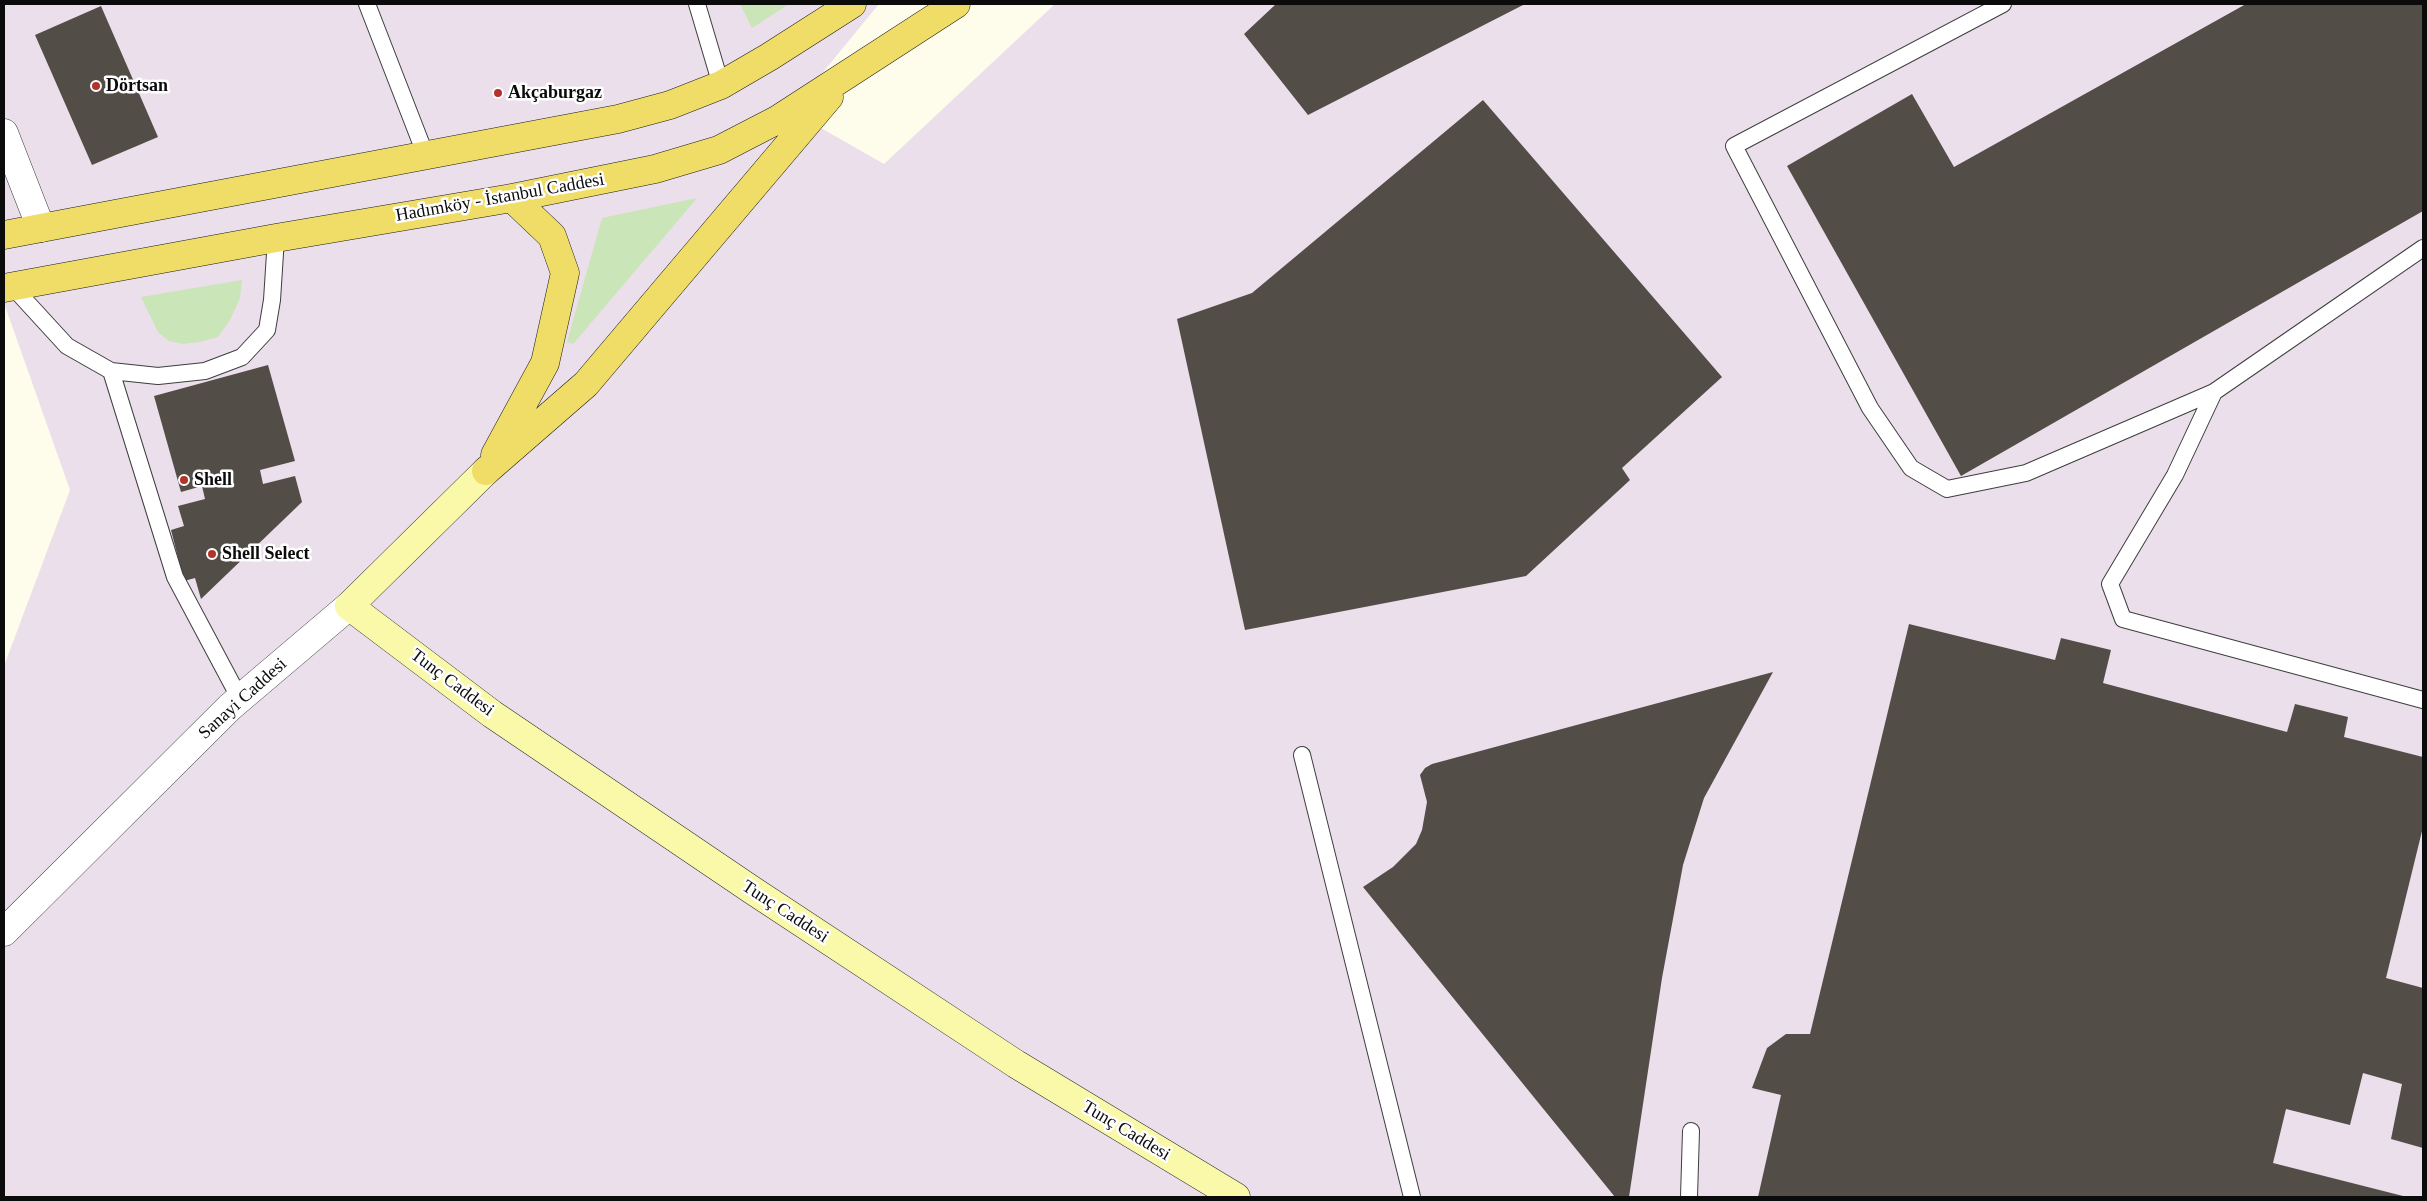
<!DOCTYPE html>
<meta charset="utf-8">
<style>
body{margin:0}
#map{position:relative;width:2427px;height:1201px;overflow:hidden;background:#fefcea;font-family:"Times New Roman",serif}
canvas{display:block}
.frame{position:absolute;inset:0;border:5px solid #0b0b0b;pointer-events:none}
</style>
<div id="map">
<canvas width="2427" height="1201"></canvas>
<div class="frame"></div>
</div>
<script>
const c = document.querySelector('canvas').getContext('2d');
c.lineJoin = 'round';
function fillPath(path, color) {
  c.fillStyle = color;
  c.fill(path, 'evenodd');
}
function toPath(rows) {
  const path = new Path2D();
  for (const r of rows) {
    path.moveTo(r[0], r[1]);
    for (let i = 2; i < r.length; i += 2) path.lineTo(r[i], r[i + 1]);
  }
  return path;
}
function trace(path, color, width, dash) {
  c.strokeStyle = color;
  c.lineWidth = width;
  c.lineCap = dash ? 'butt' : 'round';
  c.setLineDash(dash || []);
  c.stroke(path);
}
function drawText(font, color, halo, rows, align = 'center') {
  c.font = font + ' "Times New Roman",serif';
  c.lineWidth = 5;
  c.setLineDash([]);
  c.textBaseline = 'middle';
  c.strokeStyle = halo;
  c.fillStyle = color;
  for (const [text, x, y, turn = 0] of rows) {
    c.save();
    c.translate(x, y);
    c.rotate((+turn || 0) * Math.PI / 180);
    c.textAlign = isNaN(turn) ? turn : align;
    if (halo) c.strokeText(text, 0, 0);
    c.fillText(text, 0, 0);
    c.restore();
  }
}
fillPath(toPath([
 [4,4,879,4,791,111,884,164,1055,4,2423,4,2423,1197,4,1197,4,666,70,490,4,303]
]), '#eadfea');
fillPath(toPath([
 [740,4,789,4,752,28],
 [697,198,573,344,567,342,602,218],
 [242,280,240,298,230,320,218,337,199,342,183,344,169,341,158,332,141,297]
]), '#cae5b7');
fillPath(toPath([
 [1276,4,1525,4,1308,115,1244,34],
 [2246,4,2423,4,2423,211,1961,476,1787,166,1912,94,1954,167],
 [101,6,158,137,92,165,35,35],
 [1483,100,1722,377,1622,468,1630,480,1526,576,1245,630,1177,319,1252,293],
 [268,365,295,461,260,470,263,484,295,476,302,502,201,599,195,578,184,581,171,530,184,526,178,506,205,499,202,486,181,492,154,396],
 [1909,624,2055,660,2061,638,2111,650,2103,683,2287,732,2295,704,2348,717,2344,737,2423,757,2423,827,2386,978,2423,988,2423,1148,2391,1139,2402,1084,2363,1073,2350,1125,2286,1109,2273,1163,2407,1197,1758,1197,1781,1095,1752,1088,1767,1048,1786,1034,1810,1034],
 [1773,672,1704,798,1683,865,1662,978,1629,1197,1615,1197,1363,887,1393,867,1416,844,1422,830,1427,802,1420,775,1425,768,1432,764]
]), '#534d48');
const service = toPath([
 [367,4,426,156],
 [697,4,721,85],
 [2003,4,1734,146,1870,408,1911,468,1947,489,2026,473,2105,439,2214,392,2423,248],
 [12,286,67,346,111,371,158,376,205,371,242,357,267,330,272,300,276,238],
 [111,371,175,577,240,699],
 [2214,392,2175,475,2110,584,2123,619,2423,700],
 [1302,755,1412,1197],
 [1689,1197,1691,1131]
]);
const minor = toPath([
 [4,133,41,228],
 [4,932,230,707,349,606]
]);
const secondary = toPath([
 [486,471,349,606,492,714,752,890,1016,1064,1236,1197]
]);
const primary = toPath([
 [4,235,618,119,670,105,721,85,769,57,852,4],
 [4,288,276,238,512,198,655,169,719,150,777,120,956,4],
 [495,455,545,363,565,273,552,236,512,198],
 [486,471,586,384,829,97]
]);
trace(service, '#3e3e3e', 18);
trace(minor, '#3e3e3e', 29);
trace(secondary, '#2d2d2d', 29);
trace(primary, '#1c1c1c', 29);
trace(service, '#fff', 16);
trace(minor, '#fff', 28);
trace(secondary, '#faf9a9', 28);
trace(primary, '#f0dd68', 28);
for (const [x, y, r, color] of [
 [96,86,5,"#b2332c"],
 [498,93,5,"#b2332c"],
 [184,480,5,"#b2332c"],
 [212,554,5,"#b2332c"]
]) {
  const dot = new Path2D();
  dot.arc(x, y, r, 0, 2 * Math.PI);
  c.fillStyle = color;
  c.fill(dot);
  trace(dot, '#fff', 2);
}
drawText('bold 18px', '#0b0b0b', '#fff', [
 ["Dörtsan",106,86],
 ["Akçaburgaz",508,93],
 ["Shell",194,480],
 ["Shell Select",222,554]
], 'left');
drawText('18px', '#0b0b0b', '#fff', [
 ["Hadımköy - İstanbul Caddesi",500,198,-10],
 ["Tunç Caddesi",452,683,37],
 ["Sanayi Caddesi",243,699,-42],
 ["Tunç Caddesi",785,912,33],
 ["Tunç Caddesi",1126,1131,31]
]);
</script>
